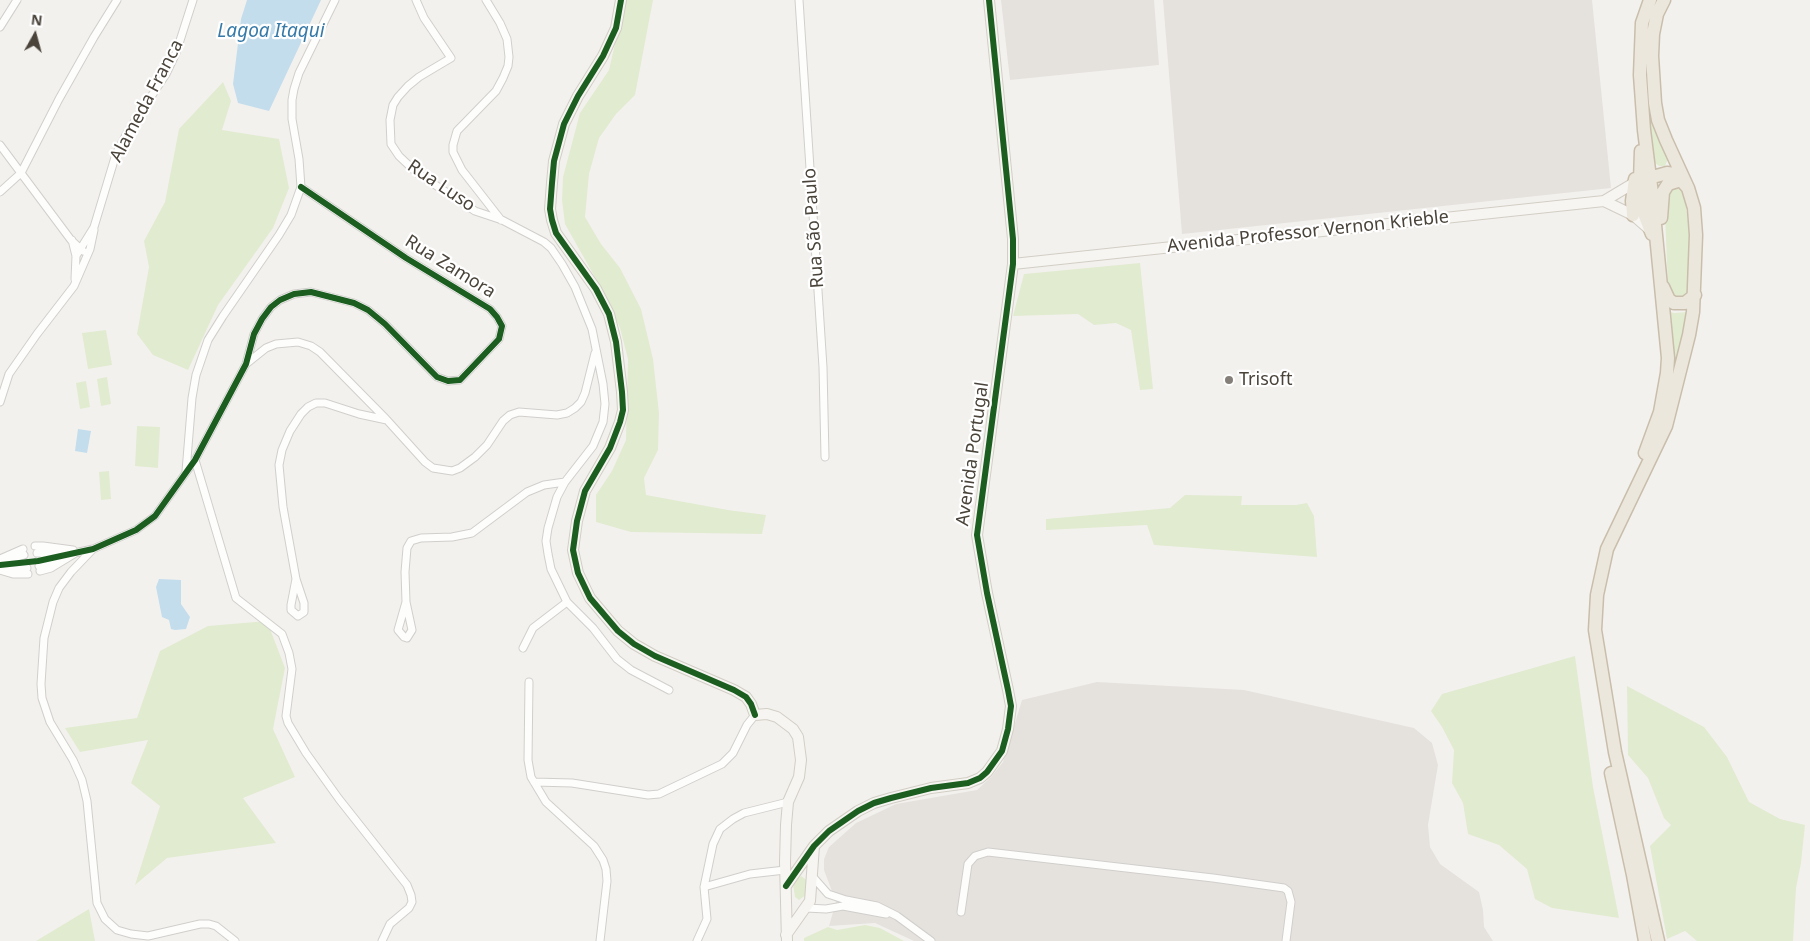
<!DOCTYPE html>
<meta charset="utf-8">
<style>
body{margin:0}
#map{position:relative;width:1810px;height:941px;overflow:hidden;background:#f3f1ee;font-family:"Noto Sans",sans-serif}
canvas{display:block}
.north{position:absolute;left:10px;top:10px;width:50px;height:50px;-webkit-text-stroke:4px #fff;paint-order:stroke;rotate:7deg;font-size:14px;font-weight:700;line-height:20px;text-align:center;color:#49433a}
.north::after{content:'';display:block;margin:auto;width:18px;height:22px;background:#49433a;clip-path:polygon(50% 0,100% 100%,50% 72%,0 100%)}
</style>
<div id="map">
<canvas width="1810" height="941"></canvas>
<div class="north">N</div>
</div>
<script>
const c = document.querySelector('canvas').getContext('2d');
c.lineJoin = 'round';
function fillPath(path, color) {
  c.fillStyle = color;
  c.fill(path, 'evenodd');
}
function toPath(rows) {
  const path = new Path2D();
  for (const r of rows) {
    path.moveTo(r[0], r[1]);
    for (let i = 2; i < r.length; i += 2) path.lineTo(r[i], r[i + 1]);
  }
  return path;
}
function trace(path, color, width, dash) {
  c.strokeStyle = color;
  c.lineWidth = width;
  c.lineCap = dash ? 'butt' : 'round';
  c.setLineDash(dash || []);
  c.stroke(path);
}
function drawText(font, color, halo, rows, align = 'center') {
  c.font = font + ' "Noto Sans",sans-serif';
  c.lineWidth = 4.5;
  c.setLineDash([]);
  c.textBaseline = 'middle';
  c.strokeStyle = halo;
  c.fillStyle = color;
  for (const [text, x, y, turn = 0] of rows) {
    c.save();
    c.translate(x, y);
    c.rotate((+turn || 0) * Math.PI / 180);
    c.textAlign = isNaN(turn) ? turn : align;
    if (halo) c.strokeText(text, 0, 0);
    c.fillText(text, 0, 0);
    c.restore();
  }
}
fillPath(toPath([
 [1001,0,1154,0,1159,65,1010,80],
 [1163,0,1592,0,1611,188,1182,234],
 [1097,682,1244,690,1414,728,1432,743,1438,765,1428,825,1430,847,1440,864,1479,892,1483,910,1484,927,1493,941,914,941,875,923,829,926,836,902,824,870,824,859,829,847,856,823,896,804,977,790,991,777,1003,762,1022,700]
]), '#e5e2de');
fillPath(toPath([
 [625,0,653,0,635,95,616,114,599,138,589,174,585,217,601,244,620,268,641,309,653,359,659,413,658,450,644,478,646,495,728,510,766,515,762,534,631,532,596,522,596,495,612,471,626,440,628,359,620,328,605,295,565,224,562,200,563,177,580,113,609,70],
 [223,82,231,101,222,130,279,139,289,188,273,228,218,305,188,370,153,355,137,334,149,267,144,241,165,202,179,129],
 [1648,111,1668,159,1665,166,1659,166,1654,162],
 [1674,189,1680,189,1684,193,1690,235,1689,286,1687,295,1682,298,1672,296,1668,286,1665,215,1668,197,1670,192],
 [1140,263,1153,389,1140,390,1131,330,1116,323,1094,325,1078,314,1013,316,1024,274],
 [1667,311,1674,313,1688,312,1676,376,1673,367],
 [106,330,112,365,88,369,82,333],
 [107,377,111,404,101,406,97,379],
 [86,381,90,407,80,409,76,383],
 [137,426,160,427,158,468,135,466],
 [109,471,111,499,101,500,99,472],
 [1185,495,1242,496,1241,505,1296,505,1307,503,1314,516,1317,557,1154,545,1147,525,1046,530,1046,519,1170,508],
 [267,621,285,668,273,729,295,777,243,798,276,843,167,858,135,885,160,806,131,783,148,740,80,752,65,728,137,718,160,651,208,626],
 [1575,656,1593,787,1619,918,1552,908,1535,899,1527,869,1499,845,1468,834,1463,803,1452,783,1454,750,1442,727,1431,711,1442,694],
 [1627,686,1704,727,1727,757,1749,802,1780,819,1805,825,1801,863,1796,888,1793,941,1697,941,1685,931,1667,939,1650,846,1671,825,1664,818,1648,778,1628,755],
 [801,876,808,881,807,894,799,900,795,897,793,884],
 [89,909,95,941,36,941],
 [865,925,880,928,904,941,804,941,804,938,828,927,837,930]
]), '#e1ebd0');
fillPath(toPath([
 [247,0,321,0,269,111,238,103,233,84,241,19],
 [78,429,91,431,87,453,75,451],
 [159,579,181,580,181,604,190,617,186,629,175,630,171,629,169,620,162,617,156,587]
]), '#c3dded');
const street = toPath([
 [416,0,424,18,451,58,419,77,408,86,398,97,393,105,390,120,391,144,399,156,417,173,475,211,502,220,544,242,551,248,562,264,575,287,592,329,603,384,605,404,603,422,593,446,565,482,557,497,548,528,546,541,548,554,551,569,567,602,593,628,617,659,631,670,669,690],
 [486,0,500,23,507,39,509,57,508,66,503,78,496,91,457,131,453,145,453,152,462,170,501,220],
 [799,0,823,367,825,457],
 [0,27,17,0],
 [0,145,71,240,83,251],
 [0,192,21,173,59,99,94,37,117,0],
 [72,240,76,256,75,279],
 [76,256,94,227,116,154,127,133,166,74,176,53,193,0],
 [246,364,266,348,276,344,298,342,311,346,320,352,386,419],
 [0,402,9,374,37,334,74,286,90,249,94,230],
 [195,460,236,598,282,634,289,653,292,669,286,716,288,723,306,753,339,799,407,885,411,895,412,902,409,908,390,924,382,941],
 [186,471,192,398,196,375,208,340,223,316,279,235,291,215,301,187,299,159,292,119,292,100,294,89,299,73,335,0],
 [35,546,43,546,73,550],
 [93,549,71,572,59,588,53,602,44,638,41,684,42,698,50,722,73,760,82,780,87,801,97,903,105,919,117,930,131,934,148,936,200,924,209,924,216,926,235,941],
 [37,553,61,552],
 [0,559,23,549],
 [38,561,93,549,136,530,155,516,195,460,246,364,254,334,262,319,271,307,280,300,294,294,311,292,354,303,368,310,385,324,437,377,448,381,460,380,499,339,502,326,497,317,490,309,406,258,301,187],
 [0,563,24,555],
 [10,565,26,563],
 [39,566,53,561],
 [5,568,27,568],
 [0,570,13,574,28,574],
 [40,571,51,568,74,554],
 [296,579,291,605,291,610,298,616,304,612,304,603,296,579,283,507,279,465,282,450,290,431,301,414,308,407,316,403,325,403,359,414,387,420,425,462,433,468,452,471,460,468,475,457,487,445,503,421,510,415,519,412,557,415,567,413,575,408,581,402,585,393,595,353],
 [406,602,398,630,404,637,407,638,412,630,406,602,405,572,407,548,411,541,421,538,452,537,472,533,527,492,544,485,565,482],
 [523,648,533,628,567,602],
 [529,682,528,760,531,777,546,802,594,846,603,860,606,869,607,881,600,941],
 [534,782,572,783,648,795,659,794,722,764,733,753,747,725,755,715],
 [813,877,828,894,846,900,877,906,897,916,931,941],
 [704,887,750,874,785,870],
 [806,908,826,909,843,906,886,914],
 [961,912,968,864,975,856,988,852,1213,878,1284,888,1288,891,1291,902,1286,941],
 [697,941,707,919,704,887,713,844,720,829,733,819,744,813,788,802]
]);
const secondary = toPath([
 [621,0,616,28,609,43,603,56,578,96,564,124,554,161,552,183,550,209,552,220,556,233,596,289,609,314,616,342,622,392,623,410,620,422,610,448,585,491,577,521,573,550,578,573,590,598,618,631,634,644,655,656,734,690,746,697,751,704,755,715,767,714,777,717,793,729,798,737,801,760,799,777,788,802,786,825,785,862,787,941],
 [1604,201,1633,215,1649,229],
 [1013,264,1604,201,1634,183],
 [786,886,814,846,829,831,858,811,874,803,891,798,931,788,968,783,980,778,987,772,1002,751,1008,729,1011,706,1008,690,987,593,977,535,1013,264,1013,239,989,0],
 [786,935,810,901,814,846]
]);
const highway = toPath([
 [1641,151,1640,181,1642,199,1645,216,1652,234],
 [1642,180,1667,173,1675,174,1681,180],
 [1633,215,1632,201,1635,179],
 [1661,218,1663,192,1668,184,1681,180,1688,188],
 [1663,287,1669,300,1674,303,1685,303,1695,295],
 [1645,453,1660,412,1667,373,1668,358,1652,194,1644,130,1640,75,1642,23,1650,0],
 [1611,773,1633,875,1645,941],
 [1658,941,1615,752,1595,630,1597,595,1607,549,1666,426,1689,335,1693,312,1696,235,1694,208,1688,188,1666,140,1658,120,1655,103,1652,56,1653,34,1657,14,1664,0]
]);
trace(street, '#d1cfcc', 9);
trace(secondary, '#d2cec5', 12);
trace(highway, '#c9beab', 15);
trace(street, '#fdfdfc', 7);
trace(secondary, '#f6f5f1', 10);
trace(highway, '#ece7dc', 12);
trace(toPath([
 [621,0,616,28,609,43,603,56,578,96,564,124,554,161,552,183,550,209,552,220,556,233,596,289,609,314,616,342,622,392,623,410,620,422,610,448,585,491,577,521,573,550,578,573,590,598,618,631,634,644,655,656,734,690,746,697,751,704,755,715],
 [0,565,38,561,93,549,136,530,155,516,195,460,246,364,254,334,262,319,271,307,280,300,294,294,311,292,354,303,368,310,385,324,437,377,448,381,460,380,499,339,502,326,497,317,490,309,406,258,301,187],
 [786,886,814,846,829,831,858,811,874,803,891,798,931,788,968,783,980,778,987,772,1002,751,1008,729,1011,706,1008,690,987,593,977,535,1013,264,1013,239,989,0]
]), '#1b5e20', 6);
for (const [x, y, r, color] of [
 [1229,380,5,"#848079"]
]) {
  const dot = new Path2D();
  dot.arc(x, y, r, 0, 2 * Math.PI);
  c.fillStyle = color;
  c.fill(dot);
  trace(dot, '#fff', 2);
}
drawText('18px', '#49433a', '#fff', [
 ["Alameda Franca",147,101,-62],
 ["Rua Luso",441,186,34],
 ["Rua São Paulo",814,228,-94],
 ["Avenida Professor Vernon Krieble",1308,232,-6],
 ["Rua Zamora",450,267,32],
 ["Avenida Portugal",973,454,-82]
]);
drawText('18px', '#49433a', '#fff', [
 ["Trisoft",1239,380]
], 'left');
drawText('italic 19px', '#377aa8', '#fff', [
 ["Lagoa Itaqui",271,32]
]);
</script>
